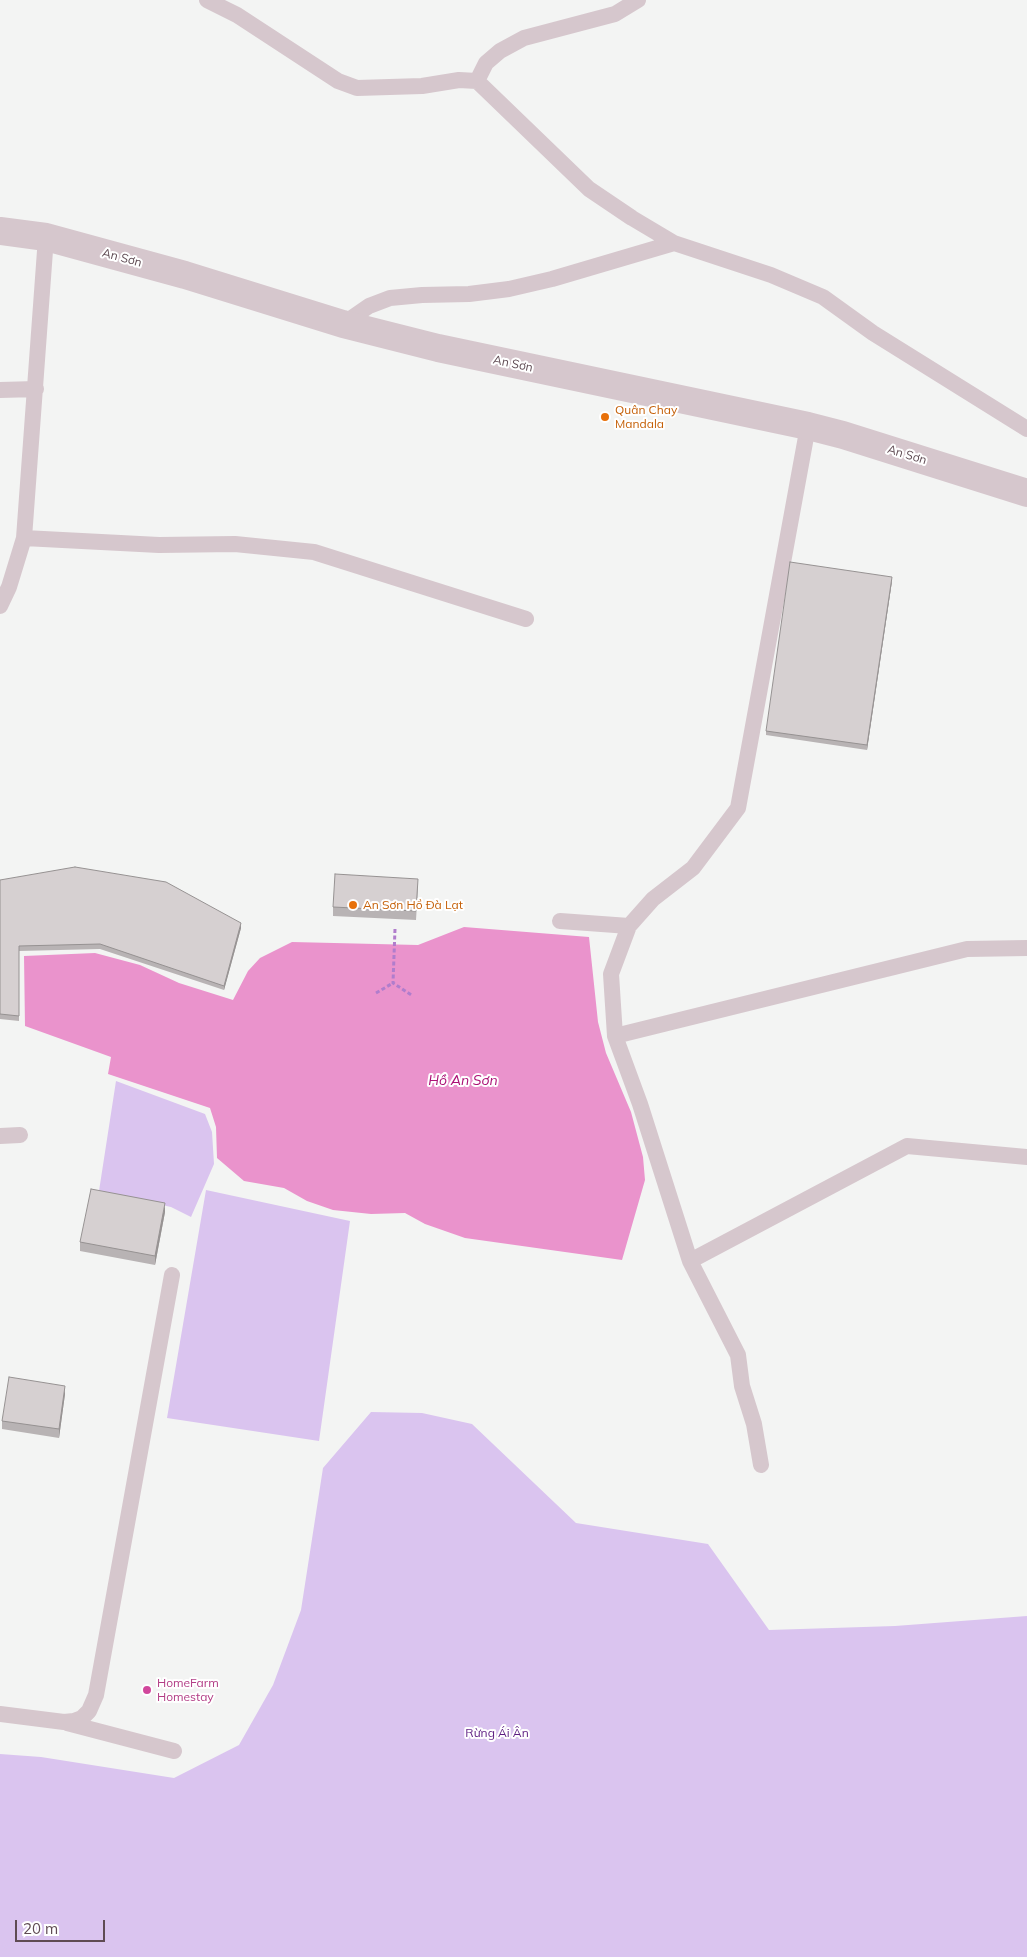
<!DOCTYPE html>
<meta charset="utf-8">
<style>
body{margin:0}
#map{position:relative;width:1027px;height:1957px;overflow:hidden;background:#f3f4f3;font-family:Mulish,sans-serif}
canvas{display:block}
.scale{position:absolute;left:15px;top:1920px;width:90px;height:22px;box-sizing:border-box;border:2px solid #5f4b53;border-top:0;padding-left:6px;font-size:15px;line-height:18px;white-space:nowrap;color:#5f4b53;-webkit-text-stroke:4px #fff;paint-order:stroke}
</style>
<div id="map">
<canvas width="1027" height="1957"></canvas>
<div class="scale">20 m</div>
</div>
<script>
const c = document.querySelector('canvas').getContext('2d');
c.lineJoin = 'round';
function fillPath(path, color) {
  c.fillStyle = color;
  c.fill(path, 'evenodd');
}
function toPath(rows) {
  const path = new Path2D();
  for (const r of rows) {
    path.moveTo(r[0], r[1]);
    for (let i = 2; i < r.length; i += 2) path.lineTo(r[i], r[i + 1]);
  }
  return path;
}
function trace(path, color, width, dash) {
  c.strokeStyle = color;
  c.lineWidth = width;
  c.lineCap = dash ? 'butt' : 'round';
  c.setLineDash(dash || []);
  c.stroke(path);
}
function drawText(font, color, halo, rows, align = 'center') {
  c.font = font + ' Mulish,sans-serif';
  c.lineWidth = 4;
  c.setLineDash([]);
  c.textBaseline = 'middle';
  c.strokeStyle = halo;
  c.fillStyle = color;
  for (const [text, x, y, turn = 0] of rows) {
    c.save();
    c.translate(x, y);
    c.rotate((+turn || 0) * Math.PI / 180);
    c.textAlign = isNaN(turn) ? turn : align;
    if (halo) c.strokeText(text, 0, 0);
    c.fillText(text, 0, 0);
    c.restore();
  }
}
fillPath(toPath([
 [116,1081,205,1114,212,1132,214,1164,191,1217,171,1207,99,1191],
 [206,1190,350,1221,319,1441,167,1418],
 [371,1412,422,1413,472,1424,576,1523,708,1544,769,1630,895,1626,1027,1616,1027,1957,0,1957,0,1754,41,1757,174,1778,239,1745,273,1685,301,1610,323,1468]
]), '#dac4ef');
fillPath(toPath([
 [464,927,589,937,598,1022,606,1053,631,1112,643,1157,645,1180,622,1260,465,1238,425,1224,405,1213,371,1214,333,1210,307,1201,284,1188,244,1181,217,1158,216,1127,210,1108,108,1074,111,1057,25,1026,24,956,95,953,140,965,179,983,233,1000,248,971,260,958,292,942,418,945]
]), '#ea93cc');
trace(toPath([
 [395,929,393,983,413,996],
 [376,993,393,983]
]), '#b07dcc', 3, [4, 2.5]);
trace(toPath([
 [207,0,237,15,338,81,357,88,422,86,459,80,477,81,589,189,632,218,674,243,771,275,823,297,873,333,1027,429],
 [477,81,486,63,500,51,524,38,615,14,638,0],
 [46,237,24,538,159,545,235,544,314,552,526,619],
 [343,324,369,306,390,298,422,295,469,294,509,289,552,279,674,243],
 [0,390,36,389],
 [0,606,9,587,24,538],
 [560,921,629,926],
 [615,1036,967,949,1027,948],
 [0,1136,20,1135],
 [690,1261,907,1146,1027,1157],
 [761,1465,754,1424,742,1386,738,1355,690,1261,640,1104,615,1036,611,974,629,926,653,899,693,868,738,808,808,426],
 [0,1714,64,1722,74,1721,82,1718,89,1711,96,1695,172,1275],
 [67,1723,174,1751]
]), '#d6c7cd', 16);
trace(toPath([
 [0,231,46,237,185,275,343,324,438,348,808,426,843,435,1027,493]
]), '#d6c7cd', 28);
fillPath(toPath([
 [892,581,867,750,766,735,766,731],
 [0,880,241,928,224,990,100,949,19,951,19,1021,0,1019],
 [418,887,416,920,333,916,333,907],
 [165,1212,155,1265,80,1251,80,1242],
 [65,1394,59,1438,2,1429,2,1421]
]), '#b8b3b4');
fillPath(toPath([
 [892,577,892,581,867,750,867,745],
 [241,923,241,928,224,990,224,986],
 [165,1203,165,1212,155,1265,155,1256],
 [65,1386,65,1394,59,1438,59,1429]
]), '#969292');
const building = toPath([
 [790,562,892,577,867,745,766,731,790,562],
 [75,867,166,882,241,923,224,986,100,944,19,946,19,1016,0,1014,0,880,75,867],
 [335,874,418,879,416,911,333,907,335,874],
 [91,1189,165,1203,155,1256,80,1242,91,1189],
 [9,1377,65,1386,59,1429,2,1421,9,1377]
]);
fillPath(building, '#d6d0d1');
trace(building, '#969292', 1);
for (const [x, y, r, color] of [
 [605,417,5,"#e8710a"],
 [353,905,5,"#e8710a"],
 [147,1690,5,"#d1479c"]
]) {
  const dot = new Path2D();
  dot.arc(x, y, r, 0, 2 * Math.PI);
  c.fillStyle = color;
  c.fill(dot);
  trace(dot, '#fff', 2);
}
drawText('12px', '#5f4b53', '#fff', [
 ["An Sơn",122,258,15],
 ["An Sơn",513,364,12],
 ["An Sơn",907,455,17]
]);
drawText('12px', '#c56008', '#fff', [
 ["Quân Chay",615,410],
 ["Mandala",615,424],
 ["An Sơn Hồ Đà Lạt",363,905]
], 'left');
drawText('12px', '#b23c85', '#fff', [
 ["HomeFarm",157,1683],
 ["Homestay",157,1697]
], 'left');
drawText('12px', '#5c1c80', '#fff', [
 ["Rừng Ái Ân",497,1733]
]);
drawText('italic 14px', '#ab1276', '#fff', [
 ["Hồ An Sơn",463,1081]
]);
</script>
